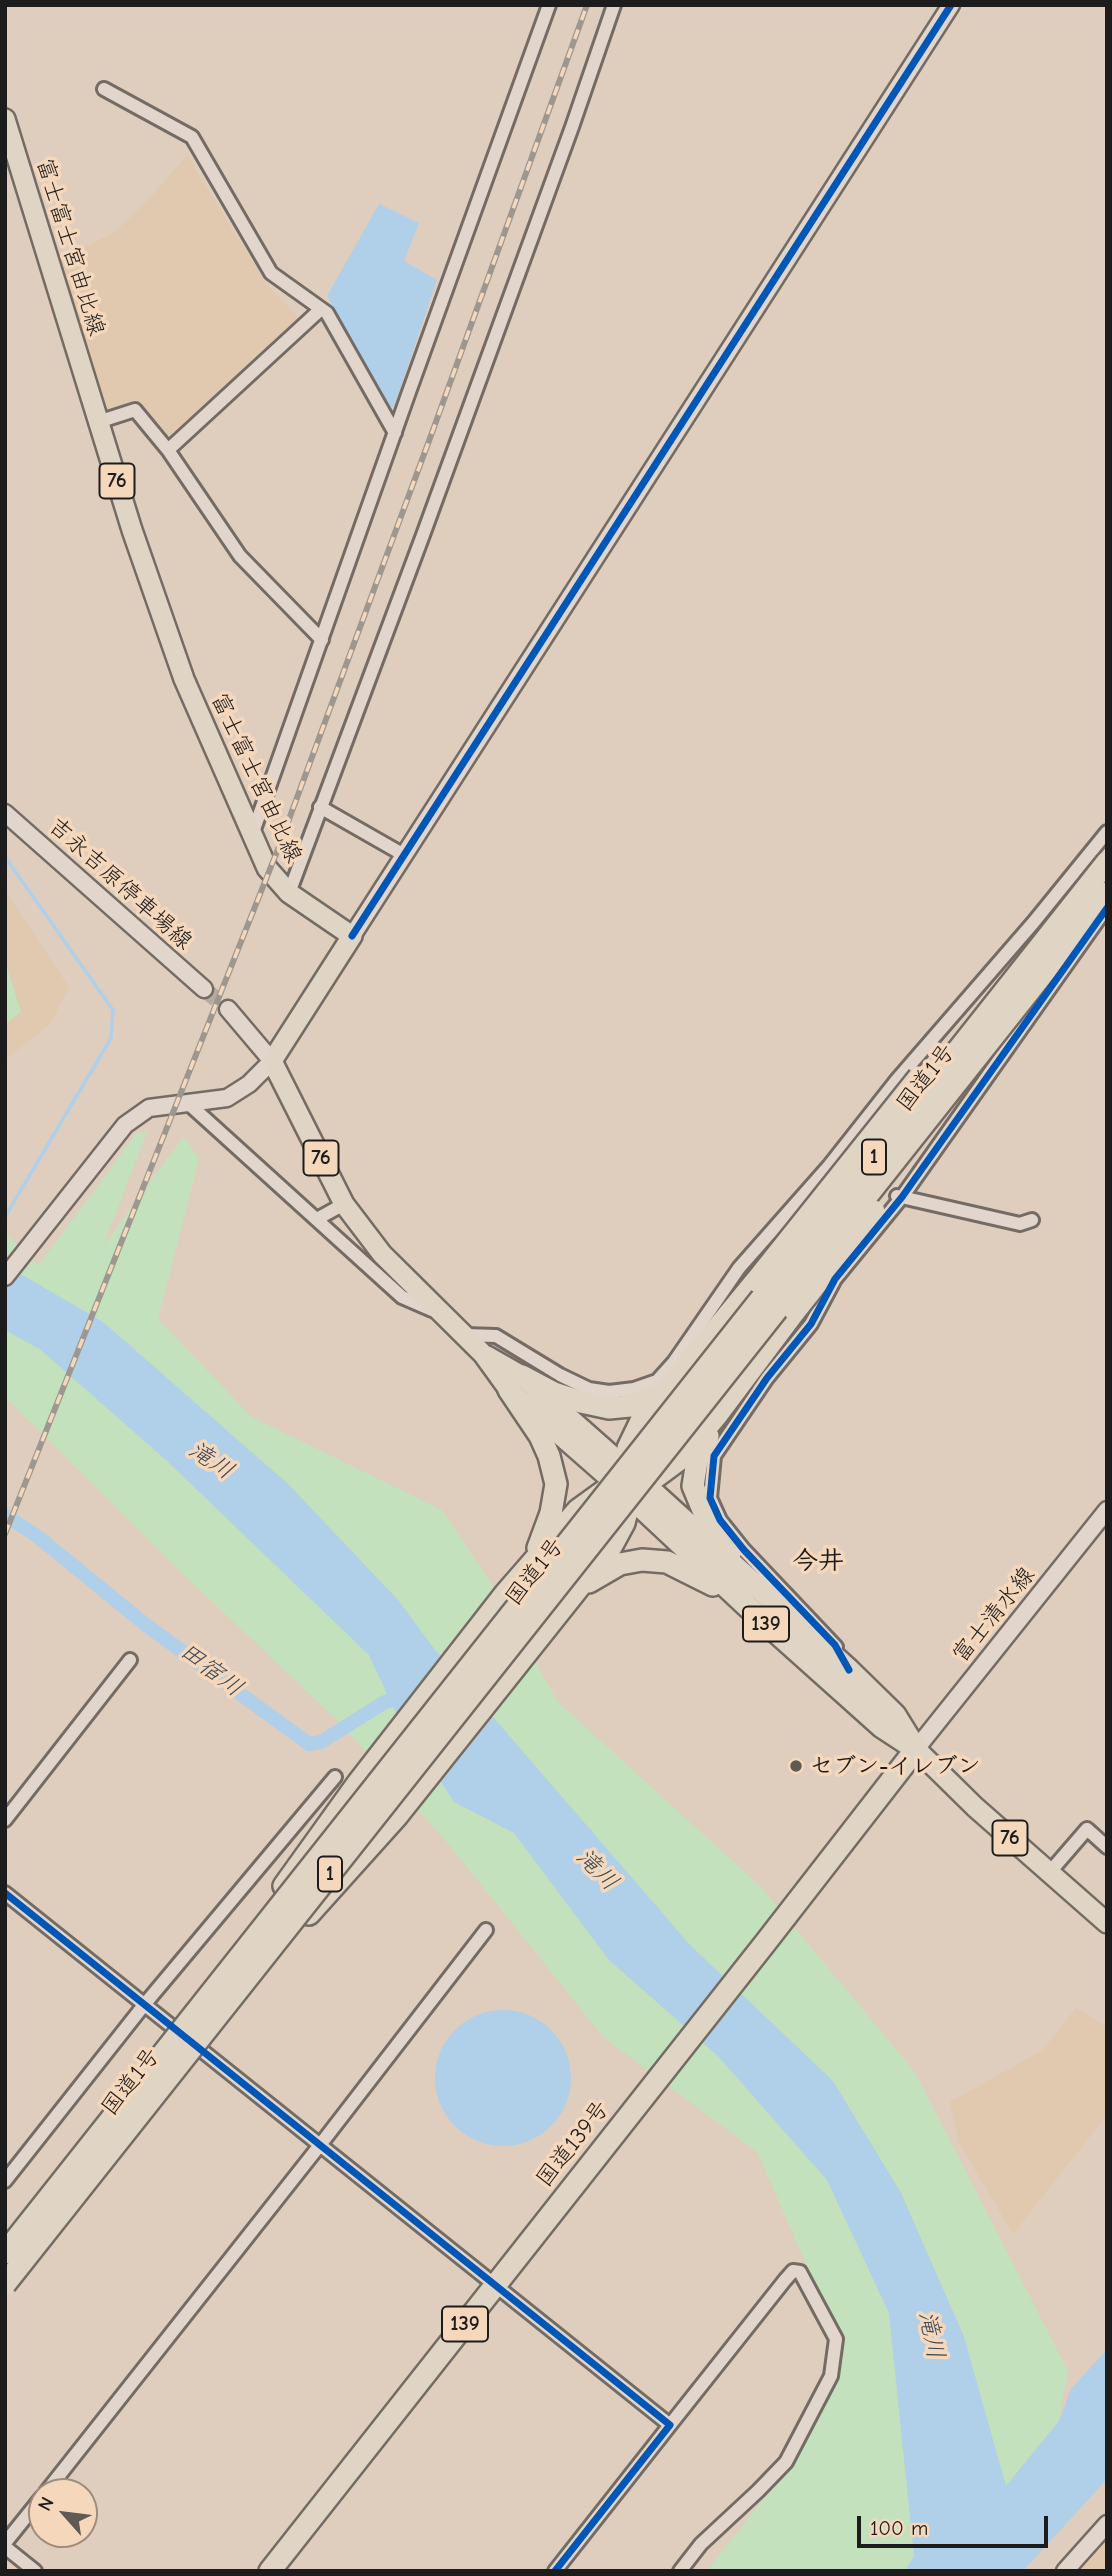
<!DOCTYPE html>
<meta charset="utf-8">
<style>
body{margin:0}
#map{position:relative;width:1112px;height:2576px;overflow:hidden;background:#dfcebd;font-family:"Comic Neue",sans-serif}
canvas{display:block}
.frame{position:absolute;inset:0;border:7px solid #1c1c1c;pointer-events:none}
.north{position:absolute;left:28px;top:2478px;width:70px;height:70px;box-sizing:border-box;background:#f5d8bc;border:2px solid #9e8d7c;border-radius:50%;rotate:298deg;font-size:19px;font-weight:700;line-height:28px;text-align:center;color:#1c1c1c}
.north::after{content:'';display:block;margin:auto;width:24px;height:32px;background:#605a54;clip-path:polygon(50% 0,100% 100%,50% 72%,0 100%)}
.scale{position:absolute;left:857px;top:2516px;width:191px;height:32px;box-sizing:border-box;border:4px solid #1c1c1c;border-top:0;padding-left:9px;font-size:21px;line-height:24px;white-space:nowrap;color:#1c1c1c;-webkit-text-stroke:5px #f5d8bc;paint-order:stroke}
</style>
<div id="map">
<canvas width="1112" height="2576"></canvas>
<div class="frame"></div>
<div class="north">N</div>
<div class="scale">100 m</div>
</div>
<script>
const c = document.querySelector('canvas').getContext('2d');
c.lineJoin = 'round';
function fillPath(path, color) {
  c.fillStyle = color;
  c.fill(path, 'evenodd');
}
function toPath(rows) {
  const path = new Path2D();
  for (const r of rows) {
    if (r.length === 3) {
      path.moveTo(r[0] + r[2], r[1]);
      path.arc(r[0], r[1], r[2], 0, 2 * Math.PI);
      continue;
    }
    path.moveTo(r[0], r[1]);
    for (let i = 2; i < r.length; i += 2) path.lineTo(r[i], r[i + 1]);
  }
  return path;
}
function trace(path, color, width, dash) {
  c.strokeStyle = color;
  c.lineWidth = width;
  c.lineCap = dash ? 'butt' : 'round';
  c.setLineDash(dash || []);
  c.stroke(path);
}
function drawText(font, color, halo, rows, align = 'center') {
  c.font = font + ' "Comic Neue","Klee One",sans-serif';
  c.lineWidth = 7;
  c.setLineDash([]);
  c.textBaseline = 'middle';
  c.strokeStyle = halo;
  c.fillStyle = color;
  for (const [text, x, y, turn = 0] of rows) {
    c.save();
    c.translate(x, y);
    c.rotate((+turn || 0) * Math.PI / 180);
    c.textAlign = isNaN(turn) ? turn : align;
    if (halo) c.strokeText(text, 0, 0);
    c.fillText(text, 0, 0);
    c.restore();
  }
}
fillPath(toPath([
 [187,155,267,285,301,320,170,442,135,399,106,413,57,259,114,233,148,200],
 [5,890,69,987,50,1024,5,1060],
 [1076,2008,1107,2027,1107,2115,1013,2234,959,2143,950,2102,1043,2050],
 [1107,2541,1107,2571,1079,2571,1100,2548]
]), '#e0c9ae');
fillPath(toPath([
 [5,961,21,1012,5,1024],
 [147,1132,103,1246,184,1136,199,1159,158,1319,252,1417,442,1510,489,1580,558,1702,760,1886,915,2072,1068,2371,1059,2421,1006,2487,914,2556,905,2571,707,2571,800,2452,845,2352,757,2152,604,2038,450,1846,340,1723,185,1576,5,1397,5,1233,38,1266,137,1133]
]), '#c2e1bc');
fillPath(toPath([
 [379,204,419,223,404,261,437,280,394,407,389,407,327,296],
 [5,1265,103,1322,288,1484,398,1600,435,1650,690,1945,833,2081,901,2193,964,2337,1006,2486,1059,2421,1071,2389,1107,2349,1107,2479,1023,2571,905,2571,914,2556,889,2313,827,2180,718,2056,609,1960,514,1833,454,1802,396,1713,369,1655,166,1460,41,1350,5,1330],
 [503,2078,68]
]), '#b0cfe8');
trace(toPath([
 [5,857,113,1010,111,1038,5,1217]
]), '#b0cfe8', 3.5);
trace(toPath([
 [5,1515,37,1536,146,1625,309,1744,321,1742,385,1702,408,1695]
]), '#b0cfe8', 14);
trace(toPath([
 [204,989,228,1009]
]), '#b8aa9d', 16, [16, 8]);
const street = toPath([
 [104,89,192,137,271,273,327,313,395,433],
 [98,422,135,410,168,450,321,309],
 [168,450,240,556,322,640],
 [320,807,404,855],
 [252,835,409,392,549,5],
 [289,893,423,535,572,127,614,5],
 [189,1104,402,1297,432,1310],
 [897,1196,1020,1224,1032,1220],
 [317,1219,344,1204],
 [465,1335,496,1336,560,1375,589,1389,609,1392,634,1389,657,1381,674,1362,739,1268,829,1166,896,1081,1033,923,1107,832],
 [836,1647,744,1550,720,1520,710,1498,714,1456,767,1378,811,1324,835,1279,902,1197,1100,917],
 [5,1820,130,1660],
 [1049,1873,1087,1829,1107,1847],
 [5,1893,670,2425,555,2571],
 [5,2181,144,2005,335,1777],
 [670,2425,785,2280,793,2271,800,2272,836,2339,831,2376,786,2462,758,2491,701,2544,680,2571],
 [46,2492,320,2145,486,1930],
 [5,2543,42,2497],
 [5,2547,35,2571]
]);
const secondary = toPath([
 [5,813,204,989],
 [352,936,951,5],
 [5,1277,125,1125,149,1108,227,1098,249,1084,272,1061,228,1009],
 [916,1749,1107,1510],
 [1065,2571,1107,2524]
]);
const primary = toPath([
 [5,119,132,530,184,679,267,868,289,893,352,936,272,1061,344,1204,382,1254,483,1354,509,1390,624,1491],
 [487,1356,522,1376,634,1475],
 [916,1749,975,1807,1107,1923]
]);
const highway = toPath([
 [522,1376,554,1393,581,1402,609,1408,630,1406,661,1393],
 [509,1390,540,1436,549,1456,556,1484,551,1513,538,1548],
 [708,1436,697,1461,693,1486,705,1515,731,1551],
 [635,1476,849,1670,895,1715,916,1749],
 [625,1478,628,1448,641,1421,756,1281],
 [638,1484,657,1476,680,1459,717,1415,795,1311],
 [624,1491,748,1607,882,1727,911,1746],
 [589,1582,620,1564,642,1560,667,1562,713,1585],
 [284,1886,358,1783,505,1594,578,1510,607,1489],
 [309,1914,397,1816,611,1547,624,1523,632,1492],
 [270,2571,766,1942,916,1749]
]);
trace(street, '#746c64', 18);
trace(secondary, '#746c64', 21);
trace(primary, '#746c64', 24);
trace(highway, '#746c64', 26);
trace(street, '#e2d6cc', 12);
trace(secondary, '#e2d6cc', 16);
trace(primary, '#e0d4c4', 19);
trace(highway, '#e0d4c4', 21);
const rail = toPath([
 [5,1534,278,849,433,430,587,5]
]);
trace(rail, '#9e978f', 6);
trace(rail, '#f5d8bc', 3.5, [10]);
const highwayBridge = toPath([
 [756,1281,919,1077],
 [795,1311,874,1211],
 [5,2253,1107,862],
 [5,2284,1107,893]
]);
trace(highwayBridge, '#746c64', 26, []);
trace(highwayBridge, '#e0d4c4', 21);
trace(toPath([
 [352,936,951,5],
 [849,1670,835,1645,744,1550,720,1520,710,1498,714,1456,767,1378,811,1324,835,1279,902,1197,1107,908],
 [5,1893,670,2425,555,2571]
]), '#0057b8', 7);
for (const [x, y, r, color] of [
 [796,1766,7,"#605a54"]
]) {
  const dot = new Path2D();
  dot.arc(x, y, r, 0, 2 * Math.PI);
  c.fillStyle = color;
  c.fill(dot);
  trace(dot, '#f5d8bc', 2.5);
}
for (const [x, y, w] of [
 [117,481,35],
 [874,1157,24],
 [321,1158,35],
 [766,1624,46],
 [1010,1838,35],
 [330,1874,24],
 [465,2324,46]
]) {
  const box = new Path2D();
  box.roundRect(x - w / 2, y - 17.5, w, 35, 5);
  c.fillStyle = '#f5d8bc';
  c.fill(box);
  trace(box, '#1c1c1c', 2);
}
drawText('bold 21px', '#1c1c1c', null, [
 ["76",117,481],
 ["1",874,1157],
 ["76",321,1158],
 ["139",766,1624],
 ["76",1010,1838],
 ["1",330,1874],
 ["139",465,2324]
]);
drawText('23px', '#1c1c1c', '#f5d8bc', [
 ["富士富士宮由比線",70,247,73],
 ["富士富士宮由比線",256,778,65],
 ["吉永吉原停車場線",120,884,42],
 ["国道1号",926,1078,-52],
 ["国道1号",535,1572,-52],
 ["富士清水線",994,1615,-51],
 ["国道1号",131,2082,-52],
 ["国道139号",573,2144,-52]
]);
drawText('bold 23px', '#1c1c1c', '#f5d8bc', [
 ["セブン-イレブン",810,1766]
], 'left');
drawText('italic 24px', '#3c4954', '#f5d8bc', [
 ["滝川",211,1461,34],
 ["田宿川",211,1670,37],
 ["滝川",597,1870,45],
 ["滝川",931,2335,78]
]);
drawText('bold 26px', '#1c1c1c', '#f5d8bc', [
 ["今井",818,1562]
]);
</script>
